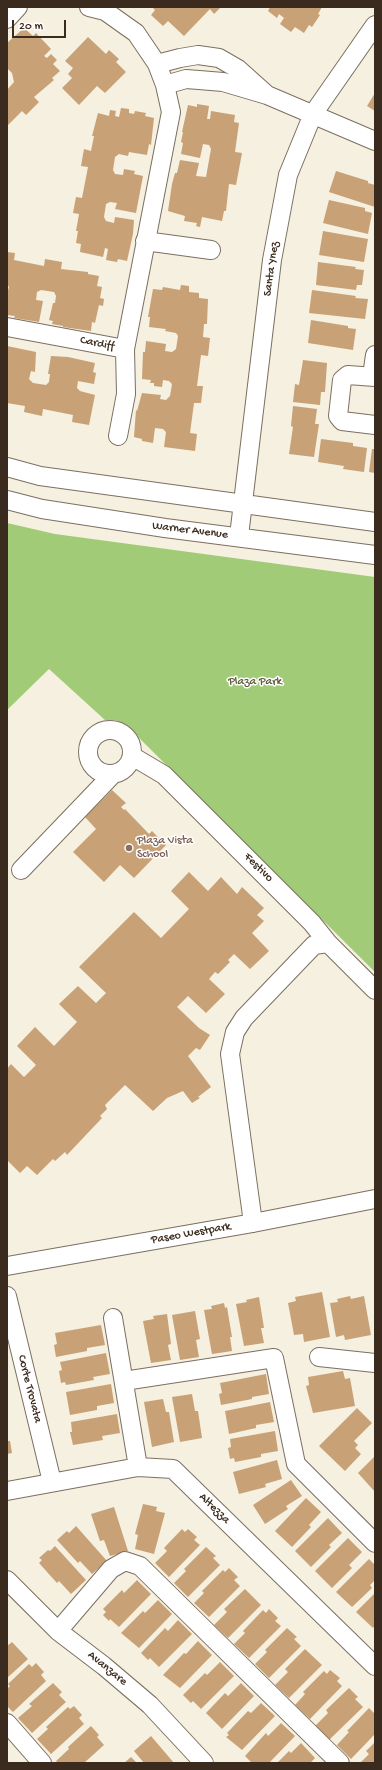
<!DOCTYPE html>
<style>
body{margin:0}
#map{position:relative;width:382px;height:1770px;overflow:hidden;background:#f5f0df;font-family:"Gochi Hand",sans-serif}
canvas{display:block}
.frame{position:absolute;inset:0;border:8px solid #3b2a1e;pointer-events:none}
.scale{position:absolute;left:12px;top:20px;width:54px;height:18px;box-sizing:border-box;border:2px solid #3b2a1e;border-top:0;padding-left:5px;font-size:12px;line-height:14px;white-space:nowrap;color:#3b2a1e;-webkit-text-stroke:3px #fff;paint-order:stroke}
</style>
<div id="map">
<canvas width="382" height="1770"></canvas>
<div class="frame"></div>
<div class="scale">20 m</div>
</div>
<script>
const c = document.querySelector('canvas').getContext('2d');
c.lineJoin = 'round';
function fillPath(path, color) {
  c.fillStyle = color;
  c.fill(path, 'evenodd');
}
function toPath(rows) {
  const path = new Path2D();
  for (const r of rows) {
    if (r.length === 3) {
      path.moveTo(r[0] + r[2], r[1]);
      path.arc(r[0], r[1], r[2], 0, 2 * Math.PI);
      continue;
    }
    path.moveTo(r[0], r[1]);
    for (let i = 2; i < r.length; i += 2) path.lineTo(r[i], r[i + 1]);
  }
  return path;
}
function trace(path, color, width, dash) {
  c.strokeStyle = color;
  c.lineWidth = width;
  c.lineCap = dash ? 'butt' : 'round';
  c.setLineDash(dash || []);
  c.stroke(path);
}
function drawText(font, color, halo, rows, align = 'center') {
  c.font = font + ' "Gochi Hand",sans-serif';
  c.lineWidth = 3;
  c.setLineDash([]);
  c.textBaseline = 'middle';
  c.strokeStyle = halo;
  c.fillStyle = color;
  for (const [text, x, y, turn = 0] of rows) {
    c.save();
    c.translate(x, y);
    c.rotate((+turn || 0) * Math.PI / 180);
    c.textAlign = isNaN(turn) ? turn : align;
    if (halo) c.strokeText(text, 0, 0);
    c.fillText(text, 0, 0);
    c.restore();
  }
}
fillPath(toPath([
 [7,523,55,534,375,577,375,972,126,725,116,720,105,720,49,669,7,710]
]), '#a1cb77');
fillPath(toPath([
 [152,7,221,7,214,14,210,9,184,36,168,21,163,26,151,15,155,10],
 [270,7,322,7,318,14,320,15,312,27,309,25,304,33,295,27,291,32,280,24,284,18,279,14,277,18,268,11],
 [24,28,33,36,36,33,51,49,44,56,47,58,51,54,57,60,53,64,60,71,52,78,54,80,34,97,39,102,26,115,22,111,7,126,7,90,14,82,12,73,7,68,7,43],
 [88,37,106,54,109,50,119,59,116,62,126,72,105,93,97,86,79,105,62,88,72,78,68,74,73,68,65,61],
 [375,93,375,111,367,106],
 [197,104,209,106,207,119,210,119,211,111,235,115,234,122,239,123,235,152,242,153,236,185,229,184,226,211,224,211,222,221,202,217,200,227,196,226,197,223,184,221,185,216,168,211,172,184,175,173,177,173,180,160,199,163,196,176,206,177,211,149,209,145,203,144,200,158,181,154,183,143,181,142,183,132,182,132,188,105,197,107],
 [121,108,129,109,129,113,134,114,135,111,146,113,145,116,154,118,151,145,149,144,147,155,129,152,128,156,119,154,115,157,113,170,115,174,123,175,124,169,135,171,134,174,143,176,136,213,115,209,117,203,110,202,106,204,104,217,106,221,114,223,115,217,134,220,133,234,127,261,118,259,117,262,106,260,108,249,105,248,103,257,80,252,81,244,76,243,78,231,76,231,79,214,73,213,76,197,82,198,88,167,81,166,84,149,91,151,94,136,92,136,98,113,109,116,110,110,116,111,115,116,119,117],
 [336,171,368,181,368,183,375,185,375,207,329,192],
 [329,200,365,208,365,211,372,213,368,234,323,223],
 [323,231,368,239,364,262,319,255],
 [7,252,15,253,14,260,44,266,45,259,62,262,61,269,88,272,88,274,99,276,97,286,102,287,100,298,104,299,103,306,99,305,95,323,92,322,91,331,63,327,63,326,52,324,53,321,49,320,53,303,55,303,56,296,54,292,41,290,37,292,36,300,43,301,39,322,14,318,15,316,7,315,7,294,9,287,7,284],
 [318,262,356,267,355,269,364,270,362,285,357,285,356,290,316,285],
 [181,285,189,286,189,292,199,293,199,298,208,299,207,324,204,324,203,337,210,338,208,356,201,355,197,386,203,386,201,403,194,403,190,433,197,434,195,451,164,447,166,432,163,429,155,428,153,443,142,441,142,439,134,437,136,410,137,411,142,393,161,395,160,399,166,400,170,396,172,384,169,381,163,380,162,387,154,386,154,383,150,383,151,380,142,379,143,352,145,352,146,341,166,344,165,351,172,352,176,349,178,336,176,333,165,331,166,329,149,327,150,317,148,317,153,289,162,290,163,287,180,290],
 [312,290,356,296,355,298,368,299,365,319,309,313],
 [311,320,348,326,348,328,356,329,353,350,308,343],
 [7,346,36,352,35,372,31,371,29,379,33,383,46,385,49,382,50,374,48,374,51,356,68,357,95,363,93,372,96,373,94,384,78,381,77,388,80,391,95,395,89,425,72,422,73,415,43,409,42,416,24,412,25,406,7,403],
 [303,360,327,363,325,392,321,392,320,405,293,402,295,384,299,385],
 [293,406,317,409,315,424,319,424,314,457,289,454,293,427,291,426],
 [321,439,353,443,353,446,367,448,364,472,343,469,344,466,318,462],
 [372,449,375,449,375,473,369,472],
 [112,790,126,803,121,807,124,810,125,809,149,834,152,831,166,845,134,878,120,865,104,882,73,852,96,829,85,817],
 [189,872,208,891,221,877,237,894,242,887,264,908,257,915,264,921,252,933,269,951,250,969,234,954,228,960,230,962,218,974,215,972,209,979,225,994,206,1013,188,996,177,1007,199,1028,210,1035,200,1050,196,1048,188,1056,211,1087,198,1097,200,1098,192,1103,183,1091,167,1098,153,1111,125,1085,105,1105,107,1109,100,1116,102,1118,67,1155,65,1152,55,1161,53,1159,37,1175,27,1166,20,1173,7,1160,7,1069,11,1064,24,1077,36,1065,17,1046,35,1027,54,1046,77,1022,59,1004,78,986,96,1003,106,993,79,967,134,912,161,938,189,909,171,891],
 [322,1292,330,1337,304,1342,303,1334,294,1335,288,1303,296,1301,295,1297],
 [350,1296,351,1299,364,1296,371,1335,345,1340,344,1335,336,1337,330,1303,338,1302,337,1299],
 [259,1297,264,1328,261,1328,264,1343,244,1346,236,1304,247,1302,246,1300],
 [224,1303,225,1308,227,1307,232,1337,230,1337,232,1351,212,1354,204,1310,212,1309,211,1306],
 [195,1311,200,1339,196,1340,199,1357,180,1360,172,1315],
 [167,1314,171,1344,168,1345,171,1360,151,1363,143,1321,154,1319,153,1316],
 [101,1325,105,1345,87,1348,87,1351,56,1357,54,1345,57,1344,55,1333],
 [106,1353,110,1374,93,1377,94,1380,66,1385,65,1382,61,1383,59,1371,62,1370,60,1362],
 [343,1371,345,1379,350,1378,355,1406,313,1413,306,1386,309,1385,308,1377],
 [266,1374,269,1394,252,1397,252,1399,221,1405,219,1394,222,1393,220,1383],
 [111,1384,114,1403,97,1406,97,1410,70,1415,66,1392],
 [192,1394,195,1411,198,1411,202,1438,180,1442,172,1397],
 [163,1399,166,1412,169,1412,174,1442,152,1447,144,1402],
 [270,1402,274,1422,256,1425,256,1428,229,1434,225,1411],
 [357,1408,372,1423,354,1441,358,1445,355,1448,361,1454,345,1471,319,1446],
 [117,1414,120,1433,102,1436,103,1440,73,1445,70,1432,72,1432,71,1422],
 [275,1431,278,1451,261,1454,261,1457,235,1462,234,1458,230,1459,228,1448,231,1447,230,1439],
 [7,1441,10,1441,12,1453,7,1454],
 [375,1456,375,1492,358,1473],
 [277,1460,282,1479,265,1484,266,1487,239,1494,233,1472],
 [291,1480,302,1496,286,1506,288,1509,265,1524,253,1505],
 [306,1498,321,1512,309,1525,311,1527,292,1547,275,1531],
 [143,1504,157,1507,156,1511,165,1513,154,1554,135,1549,138,1535,135,1534],
 [114,1507,128,1551,110,1556,104,1540,100,1541,91,1514],
 [328,1518,342,1533,329,1545,331,1547,311,1567,295,1551],
 [76,1526,107,1561,92,1574,80,1561,78,1563,57,1540,67,1531,69,1533],
 [182,1529,185,1532,188,1529,197,1537,194,1540,200,1545,169,1577,155,1563,167,1551,164,1548],
 [348,1538,362,1552,349,1565,352,1568,332,1588,315,1571],
 [55,1546,86,1580,71,1594,59,1581,57,1583,39,1563,42,1560,39,1558,48,1550,50,1551],
 [206,1547,216,1556,213,1558,220,1565,188,1597,174,1583,186,1571,184,1569],
 [369,1559,375,1565,375,1580,370,1585,372,1588,352,1607,336,1592],
 [229,1568,238,1577,234,1580,240,1586,209,1617,194,1603,204,1593,202,1591,223,1570,225,1572],
 [137,1580,151,1594,119,1627,110,1619,109,1621,103,1615,106,1612,103,1609,122,1590,124,1593],
 [245,1589,261,1605,228,1638,214,1625,227,1612,224,1609],
 [375,1593,375,1625,373,1628,356,1612],
 [158,1600,172,1614,139,1648,121,1633,143,1611,145,1613],
 [269,1609,278,1618,275,1621,281,1626,249,1658,234,1644,245,1633,243,1631,263,1610,266,1613],
 [178,1620,192,1634,159,1667,150,1658,148,1660,141,1653,165,1628,168,1631],
 [287,1628,297,1637,294,1639,301,1646,269,1678,255,1664,267,1652,265,1650],
 [198,1641,212,1655,180,1688,163,1675,184,1653,186,1654],
 [12,1642,28,1659,7,1678,7,1646],
 [305,1649,322,1665,289,1698,275,1685,288,1672,285,1669],
 [220,1662,234,1676,201,1709,193,1701,191,1703,183,1695,205,1673,207,1675],
 [36,1663,44,1672,41,1675,46,1681,13,1712,7,1706,7,1689,10,1686,8,1684,29,1664,32,1667],
 [330,1670,340,1678,337,1681,342,1686,310,1719,295,1705,305,1694,303,1692,324,1671,327,1674],
 [53,1683,62,1692,59,1695,66,1702,32,1733,18,1718,32,1706,29,1704],
 [241,1683,254,1696,222,1729,206,1713,225,1693,228,1696],
 [349,1688,358,1697,355,1699,363,1707,329,1740,315,1726,328,1713,326,1710],
 [261,1703,275,1716,242,1750,226,1737,229,1735,227,1733,248,1711,251,1713],
 [74,1706,82,1715,79,1718,84,1724,51,1754,37,1739,48,1729,46,1727,68,1707,70,1709],
 [369,1708,375,1714,375,1734,351,1759,337,1745,349,1732,347,1731],
 [281,1723,295,1736,269,1763,252,1763,245,1756,266,1733,268,1736],
 [91,1726,99,1735,97,1737,104,1745,84,1763,58,1763,56,1761,69,1749,68,1747],
 [151,1736,174,1763,144,1763,134,1751],
 [375,1742,375,1763,360,1763,369,1754,366,1751],
 [301,1743,315,1758,310,1763,277,1763,289,1751,291,1753],
 [131,1757,137,1763,124,1763]
]), '#c8a176');
const minor = toPath([
 [7,19,18,7],
 [157,64,180,58,198,55,219,58,238,69,267,95,223,82,199,80,186,79,165,85],
 [267,95,375,141],
 [145,241,211,250],
 [7,327,125,349,171,112,165,85,157,64,136,33,105,11,89,7],
 [372,376,375,355],
 [375,377,348,375,342,380,338,416,342,421,375,425],
 [118,436,126,394,125,349],
 [7,467,40,476,375,522],
 [7,500,42,509,165,528,375,555],
 [239,536,272,260,288,175,313,114,375,25],
 [110,752,22],
 [132,756,164,775,312,923,328,943,375,990],
 [21,870,113,774],
 [253,1223,230,1054,235,1032,244,1018,314,945,328,943],
 [7,1266,253,1223,375,1199],
 [7,1296,52,1482],
 [113,1318,138,1467],
 [319,1357,375,1363],
 [124,1381,274,1358,296,1464,375,1543],
 [7,1491,138,1467,173,1469,375,1666],
 [7,1580,58,1631,104,1666,150,1705,204,1763],
 [58,1631,111,1569,125,1561,140,1566,340,1763],
 [7,1723,42,1763]
]);
trace(minor, '#7c6f62', 20);
trace(minor, '#fff', 18);
for (const [x, y, r, color] of [
 [129,848,4,"#8d6e63"]
]) {
  const dot = new Path2D();
  dot.arc(x, y, r, 0, 2 * Math.PI);
  c.fillStyle = color;
  c.fill(dot);
  trace(dot, '#fff', 1.5);
}
drawText('12px', '#3b2a1e', '#fff', [
 ["Santa Ynez",272,269,-82],
 ["Cardiff",97,344,11],
 ["Warner Avenue",190,531,7],
 ["Festivo",258,868,45],
 ["Paseo Westpark",191,1234,-10],
 ["Corte Trovata",29,1389,76],
 ["Altezza",214,1509,44],
 ["Avanzare",107,1669,39]
]);
drawText('12px', '#5a5a39', '#fff', [
 ["Plaza Park",255,682]
]);
drawText('12px', '#785e54', '#fff', [
 ["Plaza Vista",137,841],
 ["School",137,855]
], 'left');
</script>
